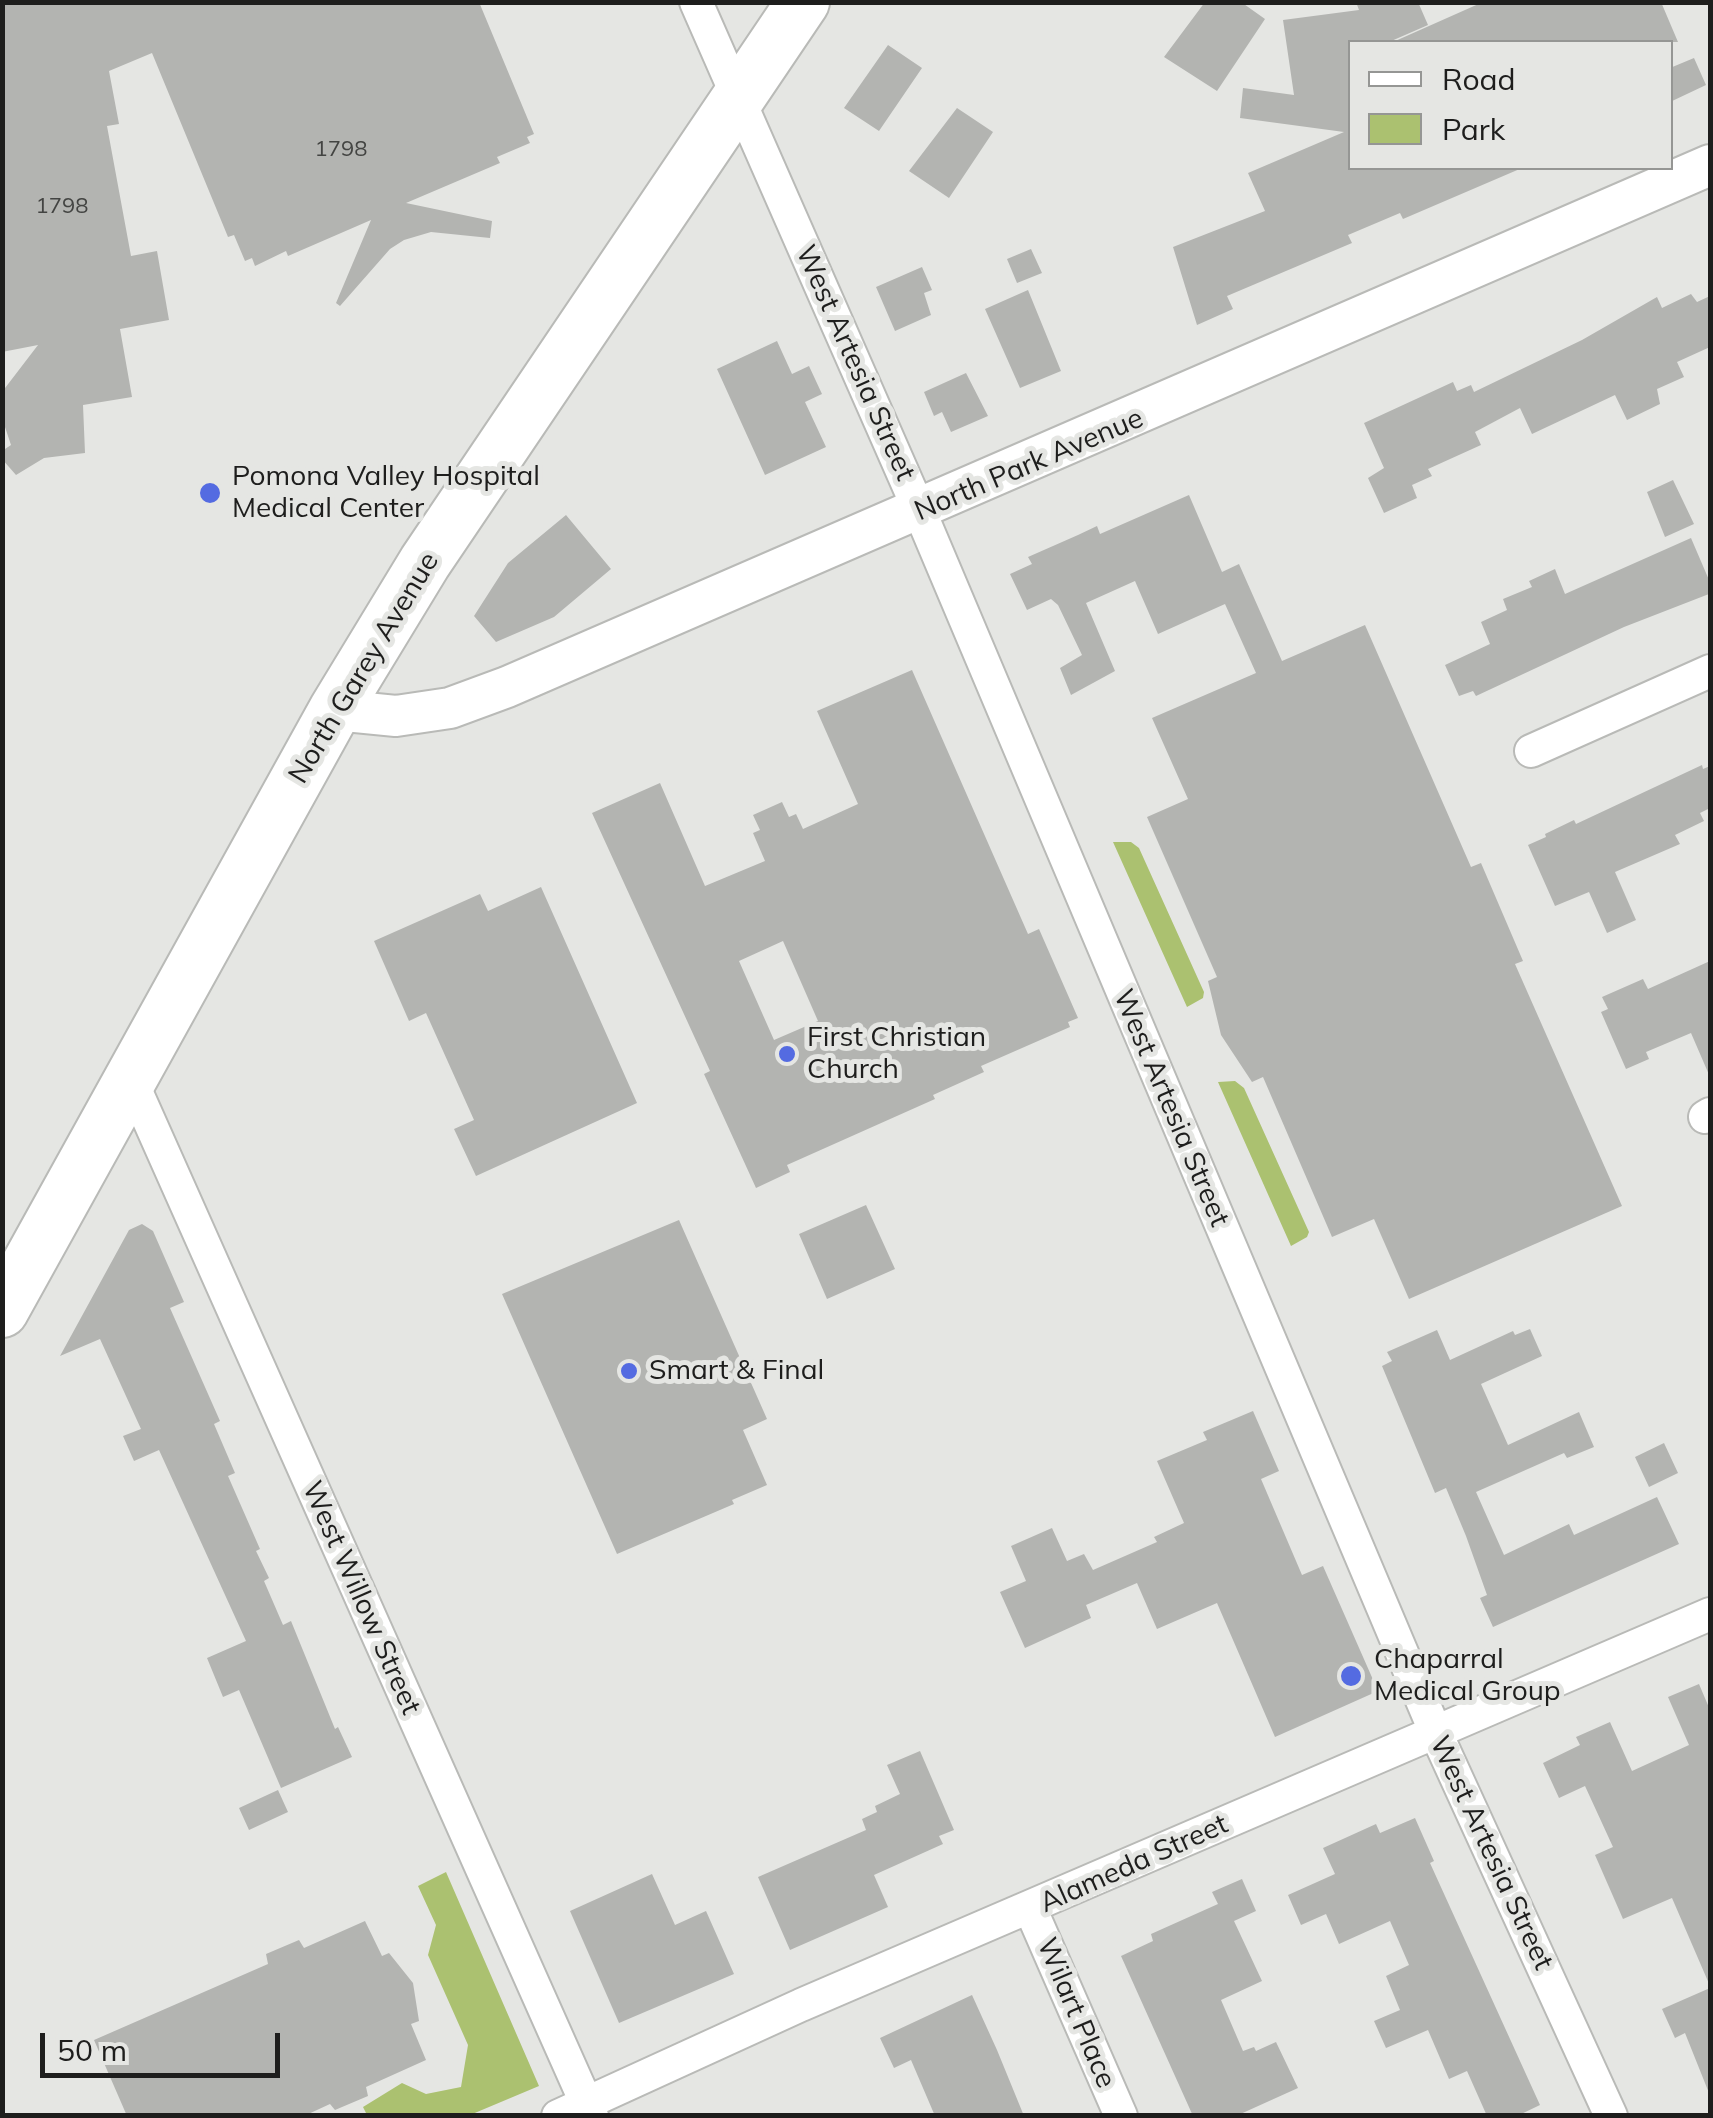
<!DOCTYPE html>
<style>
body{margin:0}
#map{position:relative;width:1713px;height:2118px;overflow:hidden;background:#e5e6e3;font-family:Mulish,sans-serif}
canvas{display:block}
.frame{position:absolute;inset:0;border:5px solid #1e1e1d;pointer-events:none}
.legend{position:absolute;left:1348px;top:40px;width:325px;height:130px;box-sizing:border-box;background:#e5e6e3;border:2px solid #959694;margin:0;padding:12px 18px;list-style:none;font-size:30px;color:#1e1e1d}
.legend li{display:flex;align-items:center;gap:20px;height:50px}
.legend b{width:50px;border:2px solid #959694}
.scale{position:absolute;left:40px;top:2033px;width:240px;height:45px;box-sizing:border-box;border:5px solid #1e1e1d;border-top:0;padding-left:12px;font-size:30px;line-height:35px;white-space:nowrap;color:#1e1e1d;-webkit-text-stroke:8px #e5e6e3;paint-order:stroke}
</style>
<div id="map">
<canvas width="1713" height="2118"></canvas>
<div class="frame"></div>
<ul class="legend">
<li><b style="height:12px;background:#fff"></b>Road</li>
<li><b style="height:28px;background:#abc170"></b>Park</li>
</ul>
<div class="scale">50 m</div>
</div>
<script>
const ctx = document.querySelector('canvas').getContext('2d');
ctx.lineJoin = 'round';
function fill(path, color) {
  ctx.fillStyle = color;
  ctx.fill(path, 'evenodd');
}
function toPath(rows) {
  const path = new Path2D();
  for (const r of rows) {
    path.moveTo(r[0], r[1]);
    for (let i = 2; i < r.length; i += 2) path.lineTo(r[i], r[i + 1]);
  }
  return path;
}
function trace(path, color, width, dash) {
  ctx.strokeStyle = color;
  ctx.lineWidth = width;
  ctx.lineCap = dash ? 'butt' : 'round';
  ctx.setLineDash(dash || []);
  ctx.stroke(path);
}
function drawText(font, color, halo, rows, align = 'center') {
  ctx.font = font + ' Mulish,sans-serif';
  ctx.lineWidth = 10;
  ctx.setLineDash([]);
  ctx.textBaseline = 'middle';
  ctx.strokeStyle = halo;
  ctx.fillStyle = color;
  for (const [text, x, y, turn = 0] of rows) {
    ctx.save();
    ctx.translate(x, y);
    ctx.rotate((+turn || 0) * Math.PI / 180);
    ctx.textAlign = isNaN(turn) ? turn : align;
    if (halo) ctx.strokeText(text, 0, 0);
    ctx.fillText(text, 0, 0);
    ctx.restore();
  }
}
const green = toPath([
 [1113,842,1131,842,1139,848,1204,992,1203,998,1187,1007],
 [1235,1081,1244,1088,1309,1232,1307,1237,1291,1246,1218,1082],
 [446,1872,539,2086,470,2115,367,2115,363,2107,402,2083,426,2094,461,2087,468,2045,428,1955,436,1925,418,1886]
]);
const building = toPath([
 [2,2,479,2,534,134,527,137,530,143,497,157,500,163,406,203,492,221,490,238,431,232,404,240,390,249,340,306,336,303,371,220,288,256,286,251,255,266,252,258,245,261,234,235,228,237,152,53,109,71,119,124,107,126,131,256,157,251,169,320,120,329,132,397,83,405,85,453,44,458,16,475,2,459,2,451,11,445,2,418,2,392,38,345,2,352],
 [1205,2,1241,2,1265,19,1217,91,1164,57],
 [1356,2,1418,2,1428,25,1389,42,1350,42,1350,168,1522,168,1403,219,1400,213,1348,235,1352,243,1227,296,1233,309,1197,325,1173,247,1265,211,1248,173,1344,132,1240,118,1243,88,1294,95,1283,20,1359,10],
 [1483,2,1661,2,1678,42,1393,42],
 [888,45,922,68,879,131,844,108],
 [1694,58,1706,85,1670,102,1670,68],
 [957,108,993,132,949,198,909,171],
 [1031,249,1042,273,1017,283,1007,259],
 [922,267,932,290,924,293,931,315,895,331,876,287],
 [1028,290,1061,371,1020,388,985,309],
 [1691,294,1697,302,1710,296,1710,347,1677,362,1684,377,1657,389,1660,404,1627,420,1615,395,1532,434,1520,408,1475,432,1481,445,1428,469,1432,476,1412,485,1417,498,1384,513,1368,478,1384,468,1364,423,1453,382,1457,391,1471,385,1474,392,1582,340,1657,297,1662,308],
 [777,341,792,374,809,366,822,394,805,402,826,447,765,475,717,369],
 [966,373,988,416,951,432,942,412,934,416,924,392],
 [1673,480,1694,524,1665,537,1647,492],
 [1189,495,1222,572,1239,564,1282,661,1365,625,1471,867,1481,863,1523,961,1515,964,1622,1206,1409,1299,1374,1219,1332,1237,1263,1077,1252,1082,1221,1035,1208,981,1217,977,1147,817,1188,799,1152,718,1256,673,1225,604,1158,634,1135,581,1086,603,1115,671,1071,695,1060,668,1082,655,1058,605,1051,599,1027,610,1010,574,1032,564,1028,557,1078,535,1097,526,1100,534],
 [566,515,611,569,554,617,496,642,474,616,508,563],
 [1691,538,1709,580,1709,594,1624,627,1476,696,1473,691,1459,696,1445,665,1490,644,1481,622,1507,610,1503,599,1532,587,1529,581,1555,569,1565,594],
 [912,670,1028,934,1039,929,1078,1018,1068,1022,1070,1027,981,1066,984,1072,933,1095,935,1099,787,1165,790,1172,756,1188,704,1074,710,1071,592,813,660,783,705,886,765,861,753,833,760,830,753,815,782,802,789,817,796,814,803,829,858,804,817,711],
 [783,941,818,1021,774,1040,739,961],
 [1702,765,1703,769,1710,766,1710,808,1700,813,1704,821,1675,835,1680,844,1615,872,1636,920,1607,933,1589,892,1555,906,1528,845,1546,837,1545,834,1574,820,1576,824],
 [541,887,637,1103,476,1176,454,1129,474,1120,426,1013,409,1021,374,941,480,894,488,911],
 [1710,961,1710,1077,1691,1033,1646,1052,1649,1059,1626,1069,1601,1012,1608,1009,1602,997,1643,979,1648,989],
 [866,1205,895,1269,827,1299,799,1234],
 [679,1220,767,1419,743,1430,767,1485,732,1500,734,1504,617,1554,502,1294],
 [142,1224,153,1231,184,1302,170,1308,220,1421,214,1424,235,1473,228,1476,260,1549,256,1551,269,1578,264,1581,283,1625,291,1621,335,1729,338,1727,352,1757,281,1788,239,1690,223,1697,207,1658,246,1641,159,1450,134,1461,123,1436,141,1429,100,1339,60,1356,129,1230],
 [1530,1329,1542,1356,1481,1384,1508,1445,1579,1412,1594,1447,1567,1458,1564,1453,1476,1492,1504,1555,1569,1524,1574,1535,1657,1497,1679,1544,1493,1627,1480,1598,1487,1595,1466,1536,1446,1488,1435,1493,1382,1366,1392,1361,1387,1352,1437,1330,1450,1360,1513,1331,1515,1335],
 [1253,1411,1279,1471,1261,1479,1302,1575,1323,1566,1378,1691,1275,1737,1217,1603,1157,1629,1137,1583,1086,1605,1091,1618,1025,1648,1000,1592,1026,1581,1011,1546,1052,1528,1067,1561,1084,1554,1093,1570,1157,1542,1154,1537,1184,1523,1157,1461,1207,1440,1203,1432],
 [1664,1443,1678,1473,1649,1487,1635,1457],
 [1699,1684,1710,1710,1710,1986,1672,1898,1623,1919,1595,1855,1613,1847,1585,1786,1559,1798,1543,1763,1580,1745,1576,1737,1610,1722,1632,1771,1689,1745,1668,1697],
 [920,1751,954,1830,939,1836,943,1844,874,1875,888,1907,790,1950,758,1877,866,1830,862,1819,877,1812,875,1806,900,1794,887,1765],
 [278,1790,288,1812,249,1830,239,1808],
 [1415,1818,1434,1861,1430,1863,1540,2105,1517,2116,1487,2116,1467,2071,1449,2079,1428,2030,1386,2048,1374,2021,1400,2010,1386,1976,1409,1965,1390,1921,1339,1944,1326,1914,1301,1925,1288,1895,1335,1874,1323,1848,1376,1824,1380,1833],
 [652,1874,675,1925,706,1911,734,1974,619,2023,570,1911],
 [1242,1879,1256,1911,1234,1921,1262,1981,1221,2000,1243,2051,1254,2047,1256,2051,1276,2042,1298,2088,1236,2116,1193,2116,1121,1956,1153,1941,1151,1934,1218,1904,1212,1892],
 [365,1921,382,1956,389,1953,413,1983,419,2021,411,2024,426,2060,366,2087,368,2096,335,2110,330,2104,304,2116,127,2116,94,2040,268,1964,266,1954,299,1940,304,1948],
 [1710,1988,1710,2092,1709,2093,1685,2033,1675,2038,1662,2009],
 [972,1995,997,2050,1024,2116,935,2116,911,2060,894,2068,880,2038]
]);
const minor = toPath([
 [696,2,920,512,1435,1731,1611,2116],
 [1531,751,1710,671],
 [131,1080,592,2116],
 [1705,1117,1710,1114],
 [1031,1910,1121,2116],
 [558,2116,801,2005,1710,1614]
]);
const tertiary = toPath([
 [335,710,396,716,450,708,507,687,1710,165]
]);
const primary = toPath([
 [2,1311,335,710,425,562,803,2]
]);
const markers = [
 [210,493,12,"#546be1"],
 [787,1054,10,"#546be1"],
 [629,1371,10,"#546be1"],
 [1351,1676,12,"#546be1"]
];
const numberNames = [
 ["1798",341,149],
 ["1798",62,206]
];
const streetNames = [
 ["West Artesia Street",855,363,66],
 ["North Park Avenue",1029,465,-23],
 ["North Garey Avenue",364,668,-59],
 ["West Artesia Street",1171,1108,67],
 ["West Willow Street",361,1598,66],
 ["West Artesia Street",1491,1853,65],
 ["Alameda Street",1134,1864,-24],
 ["Wilart Place",1076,2013,67]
];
const poiNames = [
 ["Pomona Valley Hospital",232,477],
 ["Medical Center",232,509],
 ["First Christian",807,1038],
 ["Church",807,1070],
 ["Smart & Final",649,1371],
 ["Chaparral",1374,1660],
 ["Medical Group",1374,1692]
];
fill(green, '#abc170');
fill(building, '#b3b4b1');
trace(minor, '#b9bab7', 36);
trace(tertiary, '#b9bab7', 44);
trace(primary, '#b9bab7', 56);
trace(minor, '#fff', 32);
trace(tertiary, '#fff', 40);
trace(primary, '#fff', 52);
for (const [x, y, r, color] of markers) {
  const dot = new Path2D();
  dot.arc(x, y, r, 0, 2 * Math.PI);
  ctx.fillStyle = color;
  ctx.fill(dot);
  trace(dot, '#e5e6e3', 4);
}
drawText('22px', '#434442', null, numberNames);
drawText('28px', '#1e1e1d', '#e5e6e3', streetNames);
drawText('28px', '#1e1e1d', '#e5e6e3', poiNames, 'left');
</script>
